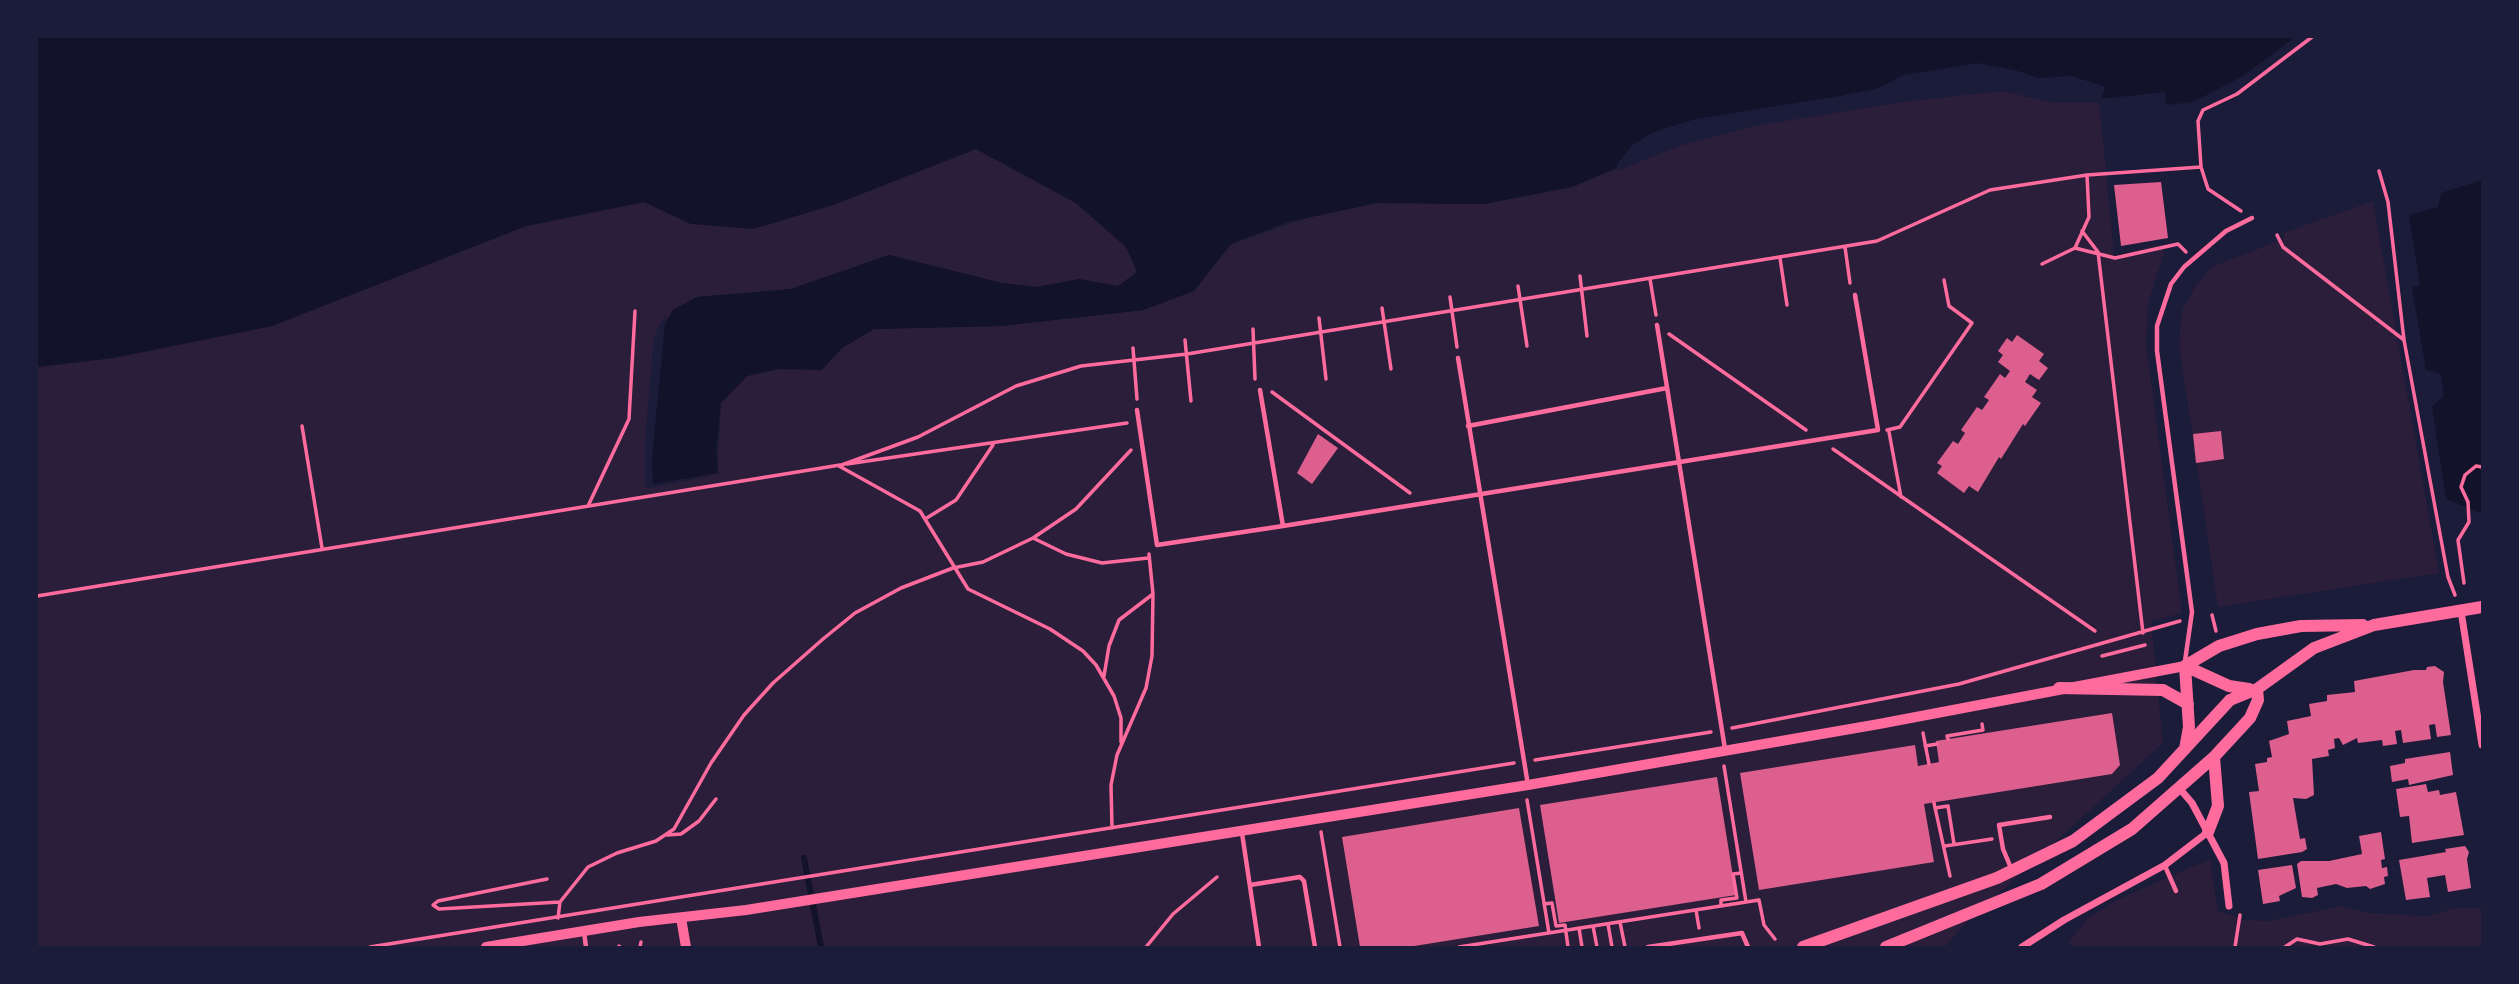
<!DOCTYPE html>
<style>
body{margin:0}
#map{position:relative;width:2519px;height:984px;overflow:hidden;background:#1b1b3a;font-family:Quicksand,sans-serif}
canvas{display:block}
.frame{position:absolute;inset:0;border:38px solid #1b1b3a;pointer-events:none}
</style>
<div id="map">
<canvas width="2519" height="984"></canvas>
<div class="frame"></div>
</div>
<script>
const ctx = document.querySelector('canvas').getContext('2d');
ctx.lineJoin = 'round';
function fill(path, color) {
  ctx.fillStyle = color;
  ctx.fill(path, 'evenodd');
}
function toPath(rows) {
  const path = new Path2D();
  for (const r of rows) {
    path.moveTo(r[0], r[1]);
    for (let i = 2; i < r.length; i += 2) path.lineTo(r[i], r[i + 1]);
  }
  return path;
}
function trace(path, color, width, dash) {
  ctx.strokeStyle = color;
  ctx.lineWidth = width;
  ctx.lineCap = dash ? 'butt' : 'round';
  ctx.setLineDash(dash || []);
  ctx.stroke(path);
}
const green = toPath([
 [2003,87,2099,99,2114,256,2155,245,2161,245,2164,253,2148,303,2146,344,2182,613,2151,621,2163,743,1961,928,1945,947,37,947,37,367,113,358,272,326,526,226,644,202,691,224,833,205,976,149,1076,203,1126,247,1138,272,1118,286,1079,279,1037,287,1002,283,889,255,791,289,697,297,673,310,658,336,717,473,721,403,747,376,778,369,821,369,842,348,874,329,1001,326,1143,310,1194,291,1231,244,1315,215,1377,203,1484,204,1572,187,1678,142,1753,122,1900,98],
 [2373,201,2439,573,2218,607,2179,344,2182,311,2195,287,2211,267,2284,239,2283,233],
 [2210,859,2218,911,2245,920,2268,921,2342,906,2368,913,2428,916,2456,908,2482,908,2482,947,2073,947,2069,942,2088,918,2121,898]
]);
const water = toPath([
 [37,37,2295,37,2243,76,2193,102,2166,105,2165,92,2099,99,2003,87,1900,98,1753,122,1678,142,1572,187,1484,204,1377,203,1288,222,1231,244,1194,291,1143,310,1001,326,874,329,842,348,822,370,778,369,747,376,721,403,716,450,718,473,649,485,658,336,673,310,697,297,791,289,889,255,1002,283,1037,287,1079,279,1118,286,1137,272,1126,247,1076,203,976,149,833,205,753,229,691,224,644,202,526,226,272,326,113,358,37,367],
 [2482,180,2482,514,2446,499,2432,407,2444,395,2441,374,2426,370,2412,288,2420,284,2409,215,2438,207,2441,193]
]);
const pier = toPath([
 [1978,63,2018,71,2038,78,2072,76,2106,87,2099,103,2050,102,2002,91,1901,102,1754,126,1679,146,1617,171,1617,164,1632,145,1654,132,1695,119,1840,96,1879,88,1903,75],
 [666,314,652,457,653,484,721,474,648,488,645,485,645,443,654,336]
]);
const stream = toPath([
 [804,858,821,947]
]);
const building = toPath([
 [2161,182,2168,238,2121,246,2114,185],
 [2017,335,2044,354,2039,361,2048,368,2039,380,2030,374,2025,382,2037,390,2032,397,2041,403,2025,426,2023,424,2001,459,1999,457,1978,492,1969,486,1964,493,1937,473,1942,466,1937,463,1953,441,1958,444,1965,433,1961,430,1977,407,1982,410,1989,400,1984,397,2000,374,2005,378,2010,371,1998,362,2003,355,1998,351,2007,338,2012,342],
 [2221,431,2224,459,2196,463,2193,434],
 [1318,434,1338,448,1312,484,1297,473],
 [2435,666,2444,672,2443,682,2451,735,2437,737,2435,724,2429,725,2431,739,2403,743,2401,730,2395,731,2397,744,2383,746,2382,740,2358,743,2357,738,2343,745,2339,738,2334,739,2335,748,2328,750,2329,756,2312,759,2314,795,2306,799,2293,798,2300,839,2305,838,2307,849,2302,852,2258,859,2249,792,2259,791,2255,764,2267,762,2267,758,2272,757,2269,741,2289,734,2287,721,2311,716,2309,704,2327,701,2327,695,2355,692,2354,681,2414,670,2426,670,2427,667],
 [2112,713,2120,765,2112,774,1924,804,1934,862,1759,890,1740,773,1915,745,1918,766,1939,762,1936,741],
 [2450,752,2453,775,2409,785,2408,779,2392,782,2390,766,2405,763,2405,759],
 [1717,777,1736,895,1559,923,1540,805],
 [2426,784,2428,792,2439,790,2440,795,2456,792,2464,835,2412,843,2409,816,2400,817,2396,789],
 [1519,808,1539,926,1408,947,1360,947,1342,837],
 [2381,832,2385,859,2381,860,2382,868,2387,867,2388,876,2384,877,2385,884,2370,889,2366,886,2347,888,2336,884,2317,888,2318,895,2312,898,2302,897,2297,864,2301,861,2329,861,2362,854,2359,836],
 [2465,846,2469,852,2467,859,2471,888,2448,892,2445,875,2427,878,2430,897,2406,900,2399,860,2446,852,2445,849],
 [2292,865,2296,888,2279,896,2280,901,2263,904,2258,870]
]);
const path = toPath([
 [2201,167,2198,121,2203,110,2237,94,2312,37],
 [2379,171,2388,202,2404,340,2448,577,2455,595],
 [2082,231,2098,252,2143,633],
 [2277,235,2283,247,2404,340],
 [1845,247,1850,283],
 [2075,248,2115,258,2178,244,2186,252],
 [1780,258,1787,305],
 [2042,264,2075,248,2089,217,2087,175],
 [1580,276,1587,336],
 [1650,279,1656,315],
 [1518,286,1527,346],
 [1450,297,1457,347],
 [1382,308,1391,369],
 [1319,318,1326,379],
 [1253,329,1255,379],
 [1669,334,1806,430],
 [1185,340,1191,401],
 [1133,348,1137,399],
 [1272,392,1410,493],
 [302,426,322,548],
 [1887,430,1900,427,1972,323,1949,306,1944,280],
 [1889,432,1901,497],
 [1833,449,2095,631],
 [847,464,1127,423],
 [839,466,918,437,1016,386,1081,366,1187,354,1877,241,1990,190,2087,175,2201,167,2208,189,2241,211],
 [839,466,920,511,968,589,1050,629,1083,651,1096,665,1114,696,1121,718,1121,742],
 [588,506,629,419,635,311],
 [925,519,956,500,993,445],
 [1033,538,1066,554,1102,563,1148,558],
 [2464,583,2458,540,2469,522,2468,502,2461,487,2465,475,2476,466,2482,467],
 [37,596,840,465],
 [2212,615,2216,631],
 [2102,656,2145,645],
 [1104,676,1109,646,1119,620,1153,594],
 [1732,728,1959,684,2180,621],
 [1923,733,1929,764],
 [1948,739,1947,736,1983,730,1982,724],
 [1925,746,1937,744],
 [1535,760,1711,732],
 [1724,766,1746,902],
 [1527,800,1549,933],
 [1934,803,1950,876],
 [1935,808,1948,806,1954,844],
 [1112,828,1111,785,1117,755,1146,688,1152,656,1153,594,1149,554],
 [1321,832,1340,947],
 [667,835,681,834,699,821,716,799],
 [1945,846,1992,839],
 [547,879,438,901,433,905,439,909,560,902],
 [1544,904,1552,903,1556,926,1565,925,1568,947],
 [1721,905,1721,900,1737,898,1733,874,1741,873],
 [1696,910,1699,928],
 [558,918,560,902,588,867,617,853,656,841,674,829,711,763,744,715,773,683,823,639,855,613,901,588,953,568,983,562,1033,538,1076,509,1131,450],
 [1620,922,1625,947],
 [1608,924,1612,947],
 [1593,926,1597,947],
 [1579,928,1582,947],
 [619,946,620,947],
 [370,947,1514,763],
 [640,947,641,942],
 [1146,947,1173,914,1217,877],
 [1459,947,1759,900,1764,925,1775,939],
 [2235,947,2240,915],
 [2285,947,2297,939,2320,944,2348,939,2374,947]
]);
const service = toPath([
 [1657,325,1725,749],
 [1458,358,1528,785],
 [1260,390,1283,526],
 [1137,410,1157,545,1283,526,1878,430,1855,295],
 [1468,426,1667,388],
 [2185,661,2192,612,2157,351,2157,326,2171,284,2184,267,2226,231,2252,218],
 [1242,833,1259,947],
 [2165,866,2176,891],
 [2011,868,2003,849,1999,825,2050,817],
 [1250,885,1300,877,1304,881,1315,947],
 [584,932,586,947],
 [1648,947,1742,933,1748,947]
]);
const minor = toPath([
 [2461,611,2482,745],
 [2180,789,2192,803,2224,863,2229,906],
 [2022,947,2064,920,2165,865,2208,832]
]);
const tertiary = toPath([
 [681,918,686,947],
 [486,947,639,922,746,910,1528,785,1879,724,2185,666]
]);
const secondary = toPath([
 [2185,666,2219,646,2257,634,2301,626,2363,625],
 [2185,666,2189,727,2185,749],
 [2185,666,2229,686,2249,689],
 [2059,688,2163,690,2188,704],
 [2208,832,2218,806,2214,757],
 [1803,947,1997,878,2073,841,2158,778,2230,700,2257,689,2314,648,2374,625,2482,607],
 [1886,947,2041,884,2132,829,2214,757,2250,718,2258,700,2257,689]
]);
fill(green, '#2a1e3b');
fill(water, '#12122b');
fill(pier, '#1b1b3a');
trace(stream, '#12122b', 6);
fill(building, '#dd5f8e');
trace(path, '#ff6b9d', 3.5);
trace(service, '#ff6b9d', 4.5);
trace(minor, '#ff6b9d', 7);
trace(tertiary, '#ff6b9d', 10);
trace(secondary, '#ff6b9d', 12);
</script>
